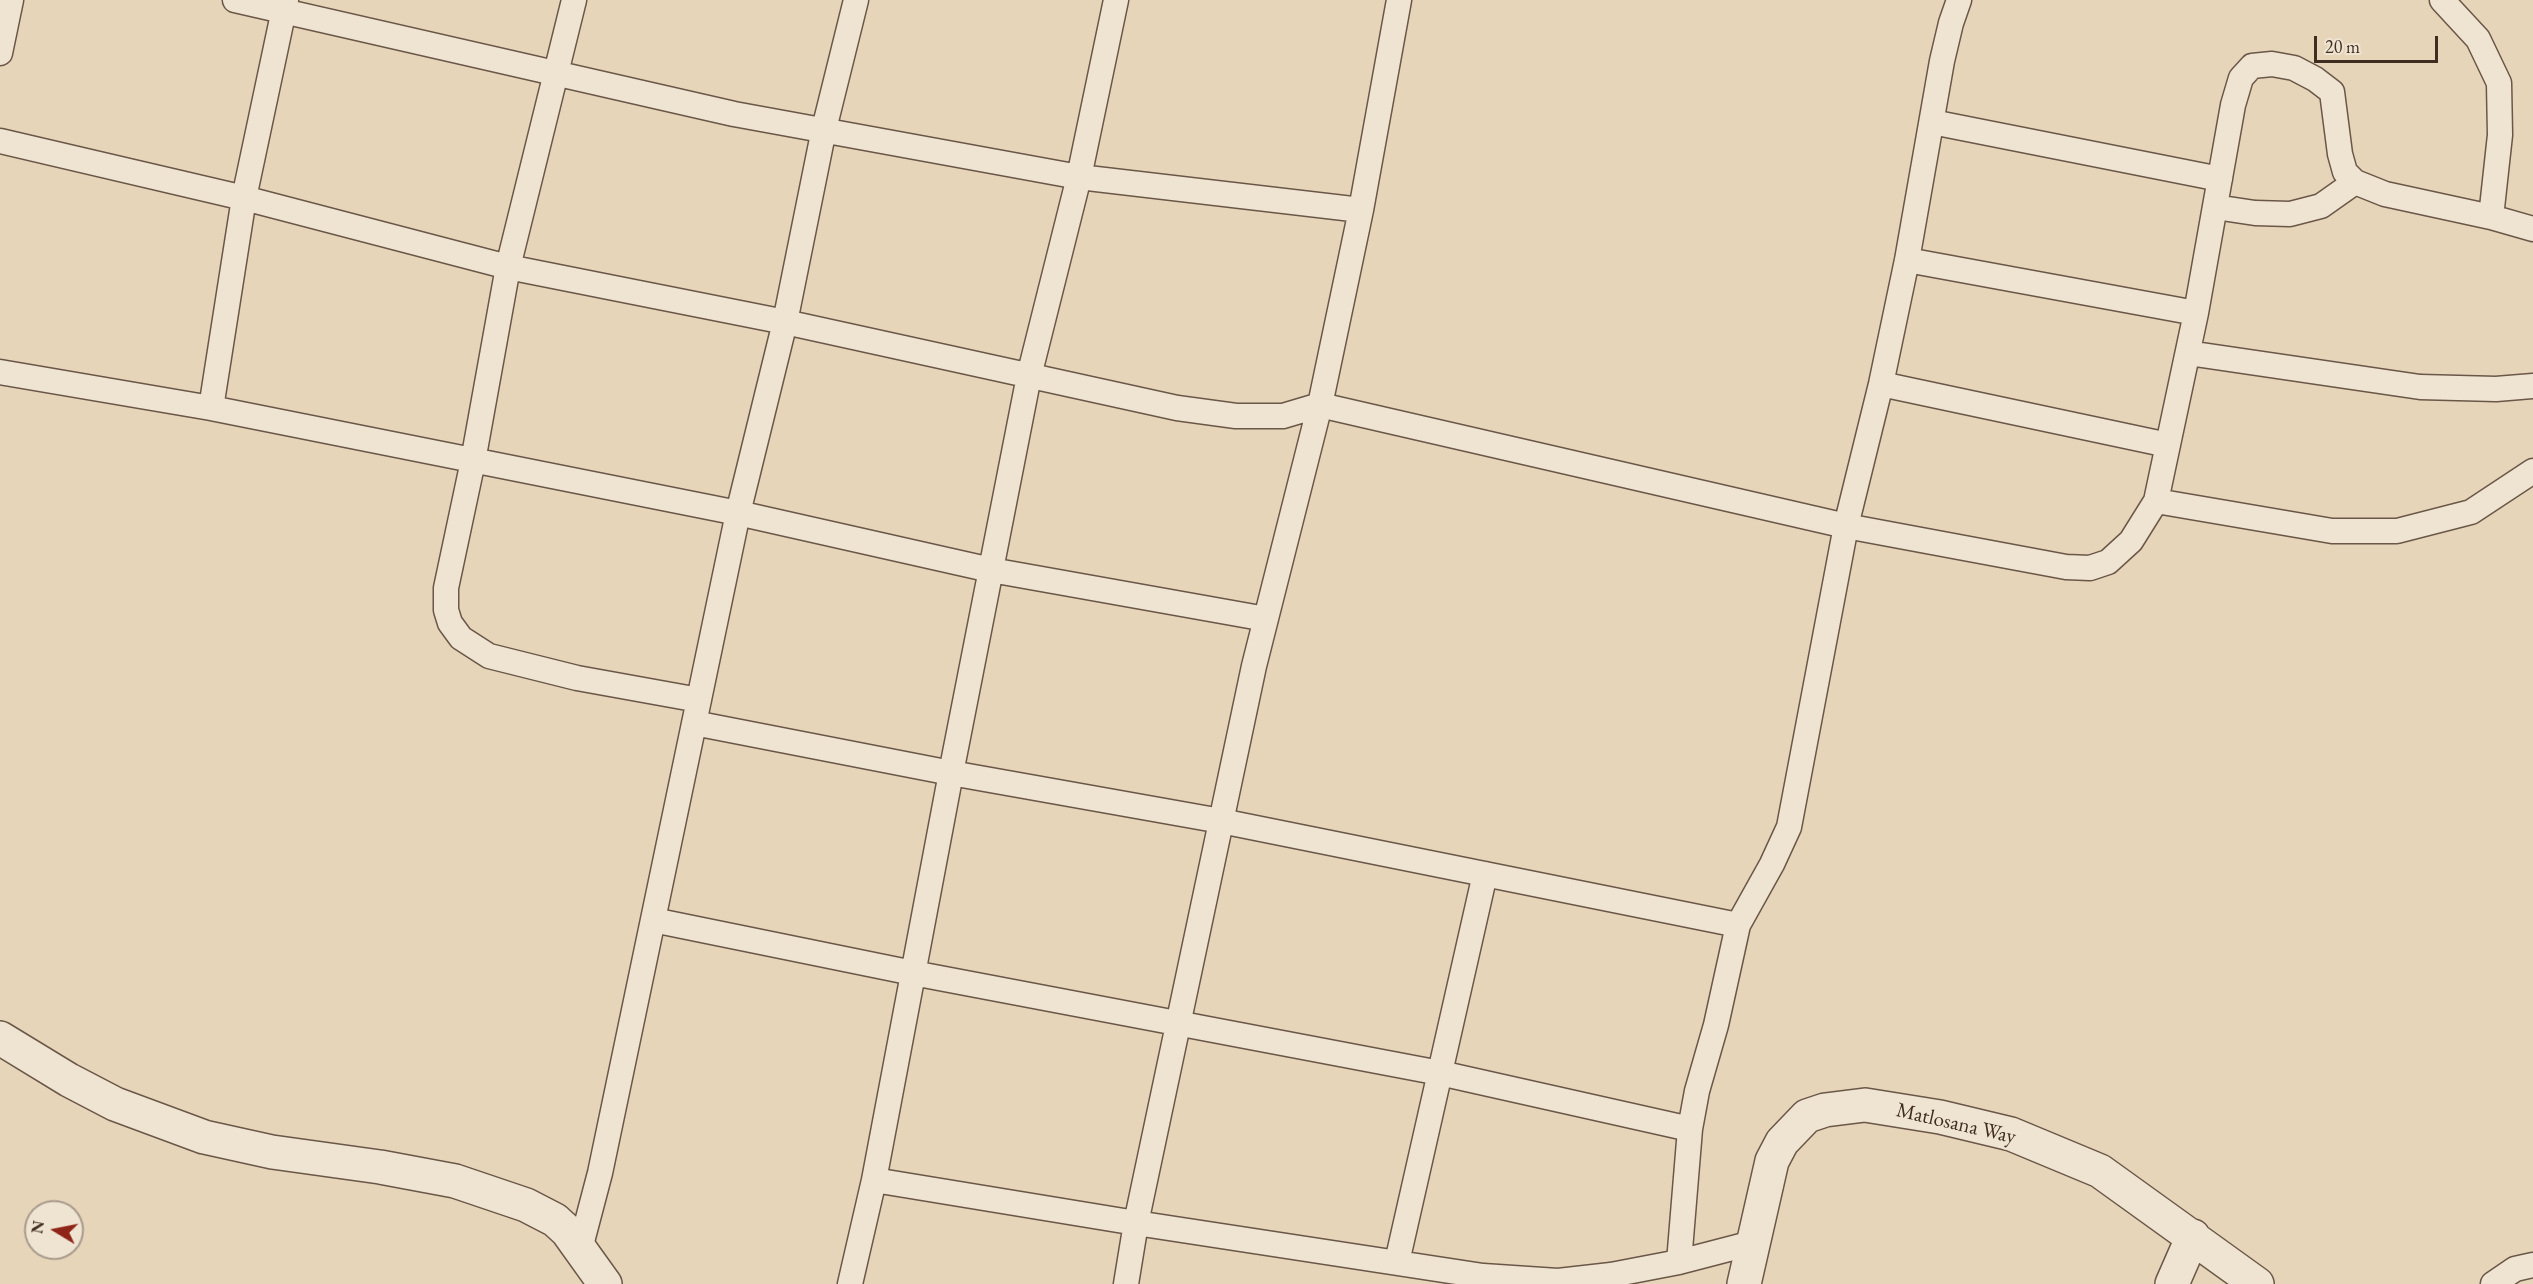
<!DOCTYPE html>
<style>
body{margin:0}
#map{position:relative;width:2533px;height:1284px;overflow:hidden;background:#e7d5ba;font-family:"EB Garamond",serif}
canvas{display:block}
.north{position:absolute;left:24px;top:1200px;width:60px;height:60px;box-sizing:border-box;background:#efe4d2;border:2px solid #a99b8c;border-radius:50%;rotate:280deg;font-size:16px;font-weight:700;line-height:24px;text-align:center;color:#402d22}
.north::after{content:'';display:block;margin:auto;width:21px;height:27px;background:#8f2418;clip-path:polygon(50% 0,100% 100%,50% 72%,0 100%)}
.scale{position:absolute;left:2314px;top:36px;width:124px;height:27px;box-sizing:border-box;border:3px solid #402d22;border-top:0;padding-left:8px;font-size:18px;line-height:21px;white-space:nowrap;color:#402d22;-webkit-text-stroke:4px #efe4d2;paint-order:stroke}
</style>
<div id="map">
<canvas width="2533" height="1284"></canvas>
<div class="north">N</div>
<div class="scale">20 m</div>
</div>
<script>
const ctx = document.querySelector('canvas').getContext('2d');
ctx.lineJoin = 'round';
function toPath(rows) {
  const path = new Path2D();
  for (const r of rows) {
    path.moveTo(r[0], r[1]);
    for (let i = 2; i < r.length; i += 2) path.lineTo(r[i], r[i + 1]);
  }
  return path;
}
function trace(path, color, width, dash) {
  ctx.strokeStyle = color;
  ctx.lineWidth = width;
  ctx.lineCap = dash ? 'butt' : 'round';
  ctx.setLineDash(dash || []);
  ctx.stroke(path);
}
function drawText(font, color, halo, rows, align = 'center') {
  ctx.font = font + ' "EB Garamond",serif';
  ctx.lineWidth = 4.5;
  ctx.setLineDash([]);
  ctx.textBaseline = 'middle';
  ctx.strokeStyle = halo;
  ctx.fillStyle = color;
  for (const [text, x, y, turn = 0] of rows) {
    ctx.save();
    ctx.translate(x, y);
    ctx.rotate((+turn || 0) * Math.PI / 180);
    ctx.textAlign = isNaN(turn) ? turn : align;
    if (halo) ctx.strokeText(text, 0, 0);
    ctx.fillText(text, 0, 0);
    ctx.restore();
  }
}
const lane = toPath([
 [235,0,734,114,1079,177,1116,0],
 [286,0,244,198,508,267,785,322,1177,408,1236,416,1283,416,1320,405,1846,526,2066,567,2090,568,2108,562,2131,541,2156,501,2196,313,2233,105,2241,78,2252,66,2272,64,2294,68,2315,79,2332,92,2340,154,2345,172,2355,182,2385,194,2491,217,2533,229],
 [574,0,508,267,473,461,446,588,446,610,450,623,461,638,489,656,577,678,699,700],
 [856,0,824,129,785,322,738,513,991,570,1266,619],
 [2442,0,2478,39,2499,83,2500,135,2491,217],
 [0,53,11,0],
 [1932,122,2220,179],
 [0,141,244,198,211,408],
 [2215,207,2255,213,2290,214,2321,206,2355,182],
 [1907,260,2196,313],
 [2188,353,2420,387,2496,389,2533,386],
 [0,372,211,408,738,513,600,1173,580,1249],
 [1881,384,2168,445],
 [2156,501,2332,531,2397,531,2471,512,2533,471],
 [694,723,951,773,1221,821,1738,925],
 [653,920,913,973,1440,1073,1690,1129],
 [874,1180,1136,1223,1483,1276,1558,1281,1611,1275,1679,1262,1752,1243],
 [1397,1262,1485,874],
 [1679,1262,1690,1129,1697,1091,1716,1025,1738,925,1772,864,1789,827,1846,526,1881,384,1907,260,1942,61,1951,23,1959,0],
 [850,1284,874,1180,951,773,1029,376,1079,177,1361,210],
 [1126,1284,1136,1223,1254,666,1320,405,1361,210,1399,0],
 [2493,1284,2515,1269,2533,1265]
]);
const street = toPath([
 [0,1038,69,1080,115,1104,204,1137,272,1152,380,1167,455,1181,526,1205,555,1220,567,1231,605,1284],
 [1744,1284,1772,1161,1782,1142,1807,1116,1825,1110,1865,1105,1940,1117,2011,1134,2100,1171,2257,1284],
 [2172,1284,2193,1236]
]);
const streetNames = [
 ["Matlosana Way",1956,1124,13]
];
trace(lane, '#6a5748', 27);
trace(street, '#6a5748', 36);
trace(lane, '#efe4d2', 24);
trace(street, '#efe4d2', 33);
drawText('21px', '#402d22', '#efe4d2', streetNames);
</script>
